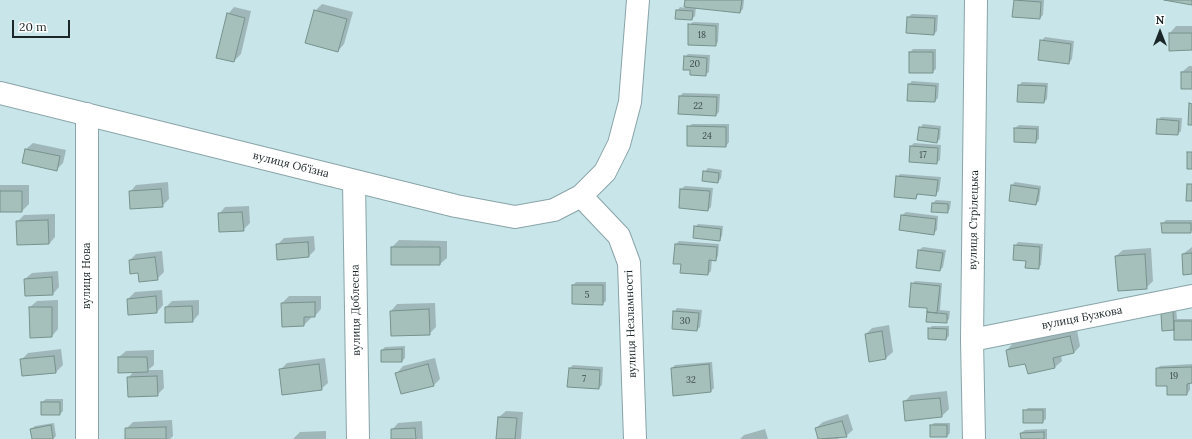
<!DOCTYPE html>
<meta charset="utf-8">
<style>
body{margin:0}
#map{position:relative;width:1192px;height:439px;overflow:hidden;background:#c8e5e9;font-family:Lora,serif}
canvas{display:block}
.north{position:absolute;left:1140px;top:12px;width:40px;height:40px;-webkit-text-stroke:3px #fff;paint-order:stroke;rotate:0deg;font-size:11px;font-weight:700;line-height:16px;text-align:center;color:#1b2628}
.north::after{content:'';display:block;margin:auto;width:14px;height:18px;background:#1b2628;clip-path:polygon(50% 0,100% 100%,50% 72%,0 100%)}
.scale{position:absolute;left:12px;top:20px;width:58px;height:18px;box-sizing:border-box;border:2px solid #1b2628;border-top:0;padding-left:5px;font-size:12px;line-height:14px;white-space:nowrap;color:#1b2628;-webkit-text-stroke:3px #fff;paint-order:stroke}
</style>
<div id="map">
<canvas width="1192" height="439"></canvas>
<div class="north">N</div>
<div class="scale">20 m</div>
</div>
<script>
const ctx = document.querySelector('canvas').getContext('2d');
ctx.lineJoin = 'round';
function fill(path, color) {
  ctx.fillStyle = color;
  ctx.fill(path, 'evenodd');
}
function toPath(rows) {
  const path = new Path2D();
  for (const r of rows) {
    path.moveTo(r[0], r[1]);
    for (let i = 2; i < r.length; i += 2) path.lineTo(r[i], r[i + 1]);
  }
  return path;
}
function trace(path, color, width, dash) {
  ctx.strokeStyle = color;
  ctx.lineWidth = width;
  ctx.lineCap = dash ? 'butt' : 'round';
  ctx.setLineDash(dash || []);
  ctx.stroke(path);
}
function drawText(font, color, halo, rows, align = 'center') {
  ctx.font = font + ' Lora,serif';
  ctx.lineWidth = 3;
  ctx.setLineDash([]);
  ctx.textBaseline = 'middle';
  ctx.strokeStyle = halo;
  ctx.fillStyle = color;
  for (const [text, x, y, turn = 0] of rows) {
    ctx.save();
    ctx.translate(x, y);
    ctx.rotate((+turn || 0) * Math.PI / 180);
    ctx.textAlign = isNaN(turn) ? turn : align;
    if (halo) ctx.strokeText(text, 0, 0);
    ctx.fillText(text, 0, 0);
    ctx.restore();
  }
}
const shadow = toPath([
 [686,0,744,0,743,9,740,12,696,7,695,16,692,19,677,11,680,7,685,8],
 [1014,0,1044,0,1043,15,1040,18],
 [322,4,353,12,344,44,338,51,315,11],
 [234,7,251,11,241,54,234,61,228,14],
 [912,14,938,15,937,31,934,34,908,17],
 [693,22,719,23,718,42,715,45,689,25],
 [1176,26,1192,26,1192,49,1170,33],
 [1045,37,1074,41,1072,59,1069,63,1041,41],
 [913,49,936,49,936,69,932,72,910,52],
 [688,54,710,55,709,72,705,75,691,69,685,57],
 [1189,66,1192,66,1192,88,1182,72],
 [912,81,939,83,938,98,935,101,909,84],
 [1022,82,1048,83,1047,99,1044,102,1019,85],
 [683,93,720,94,719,112,716,115,679,114,680,96],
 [1161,117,1182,118,1181,131,1178,134,1158,120],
 [692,124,729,124,729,142,726,146,688,127],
 [923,124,941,126,940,139,937,142,920,128],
 [1019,125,1039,126,1039,139,1035,142,1015,128],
 [33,143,66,150,63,163,56,170,26,149],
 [914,143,941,145,940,160,936,163,910,161,911,146],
 [708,168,722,170,721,178,718,182,704,172],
 [900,174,941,177,939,191,936,194,919,193,916,198,897,177],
 [168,182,169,199,162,206,130,192,136,185],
 [1015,182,1041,186,1039,201,1036,204,1012,185],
 [0,185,29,185,29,204,22,211,0,211],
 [685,186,713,188,711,207,708,210,680,207,681,189],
 [936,200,951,201,950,209,947,212,933,203],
 [249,206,250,223,243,230,219,214,225,207],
 [906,212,938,216,937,230,933,234,902,215],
 [55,214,55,237,49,244,17,222,24,215],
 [1166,220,1192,220,1192,231,1163,232,1162,224],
 [698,224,723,226,722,236,719,240,695,227],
 [314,236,315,250,309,256,277,245,284,238],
 [399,240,447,241,447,258,440,264,392,264,392,247],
 [679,241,719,244,718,256,715,260,712,259,711,271,708,274,682,263,674,263,676,244],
 [1018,242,1043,244,1041,265,1038,268,1027,260,1015,246],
 [923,247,946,250,943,267,940,270,919,250],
 [1192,247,1192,273,1183,254],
 [1151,248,1153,281,1146,288,1116,256,1123,250],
 [162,251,164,272,157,279,139,272,130,260,136,254],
 [58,271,59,287,53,294,25,279,32,273],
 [915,281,942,283,940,310,950,311,949,319,946,322,928,307,912,284],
 [576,282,606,282,606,301,602,304,573,285],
 [162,290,163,305,157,312,128,299,135,292],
 [289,296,321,296,321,309,315,316,310,316,311,318,304,325,283,325,282,303],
 [58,300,58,329,52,336,30,307,37,301],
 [199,300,199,314,193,321,166,307,172,301],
 [435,303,436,327,429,334,391,311,397,304],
 [677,308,702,310,700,327,697,330,673,329,674,312],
 [1176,308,1177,319,1192,319,1192,339,1175,329,1163,330,1162,314,1165,311],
 [889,325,893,352,886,358,870,361,866,334,872,328],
 [932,326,949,326,949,336,946,339,929,329],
 [1077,330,1080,346,1074,353,1061,355,1062,361,1055,367,1028,373,1026,363,1007,350,1013,343],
 [405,346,405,358,402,361,382,361,382,350,385,347],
 [61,349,63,365,56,372,21,360,28,353],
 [154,350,154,365,148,370,163,370,164,388,157,395,128,378,134,371,119,357,126,351],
 [325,358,328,383,321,389,280,370,287,363],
 [435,358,440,379,433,386,397,373,403,366],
 [712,362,714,388,711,391,672,368,675,365],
 [1192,364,1192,382,1190,383,1190,390,1187,394,1168,384,1157,369,1160,366],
 [573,365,603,367,602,385,599,388,570,368],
 [947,391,949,409,942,416,906,420,904,402,911,395],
 [46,399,63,399,63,411,60,414,42,402],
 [1028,408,1046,408,1046,419,1042,422,1024,411],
 [506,411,523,412,521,439,497,439,499,417],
 [848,414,853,430,846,436,837,439,819,439,816,428,823,422],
 [172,420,173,436,170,439,126,439,126,429,133,422],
 [422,421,423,439,392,439,392,430,398,423],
 [54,423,56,436,53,439,33,439,31,429,35,426],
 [934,423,950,423,950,433,947,436,931,426],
 [765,429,768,439,740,439,744,435],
 [1047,429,1047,439,1022,439,1021,433,1025,430],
 [326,431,326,439,293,439,300,432]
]);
const building = toPath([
 [685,0,742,0,740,13,684,7,685,0],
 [1014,0,1041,2,1040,19,1012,17,1014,0],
 [1164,0,1192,0,1192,5,1164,0],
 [314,10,347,19,338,52,305,43,314,10],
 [676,10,693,11,692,20,675,19,676,10],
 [227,13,245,18,234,62,216,58,227,13],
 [907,17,935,18,934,35,906,33,907,17],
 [688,24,716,26,716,46,688,45,688,24],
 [1169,33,1192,33,1192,50,1169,51,1169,33],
 [1040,40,1071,44,1069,64,1038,60,1040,40],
 [909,52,933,52,933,73,909,73,909,52],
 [684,56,707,58,706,76,690,75,690,70,683,70,684,56],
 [1181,72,1192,72,1192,89,1181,89,1181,72],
 [908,84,936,86,935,102,907,101,908,84],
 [1018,85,1046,86,1044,103,1017,102,1018,85],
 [679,96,717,97,716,116,678,114,679,96],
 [1189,103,1192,104,1192,125,1188,125,1189,103],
 [1157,119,1179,121,1178,135,1156,134,1157,119],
 [687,126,726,127,726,147,687,146,687,126],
 [919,127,939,129,937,143,917,140,919,127],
 [1014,128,1037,129,1036,143,1014,142,1014,128],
 [910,146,938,148,937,164,909,162,910,146],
 [25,149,60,156,57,171,22,163,25,149],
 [1187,152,1192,152,1192,169,1187,169,1187,152],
 [703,171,719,173,718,183,702,181,703,171],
 [896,176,938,180,936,196,917,194,916,199,894,197,896,176],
 [1187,184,1192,184,1192,201,1186,201,1187,184],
 [1011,185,1039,189,1036,205,1009,201,1011,185],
 [161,189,163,207,130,209,129,191,161,189],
 [680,189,710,191,708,211,679,208,680,189],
 [0,191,22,191,22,212,0,212,0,191],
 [932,203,948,204,948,213,931,212,932,203],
 [242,212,244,231,219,232,218,213,242,212],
 [901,215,936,219,934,235,899,230,901,215],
 [48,220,49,244,17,245,16,221,48,220],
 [1161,223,1191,223,1191,233,1162,233,1161,223],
 [694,226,721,229,720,241,693,238,694,226],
 [308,242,309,257,277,260,276,244,308,242],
 [675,244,717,247,716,261,709,260,708,275,680,273,681,264,673,264,675,244],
 [1014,245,1040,247,1039,269,1025,268,1026,261,1013,260,1014,245],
 [391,247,440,247,440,265,391,265,391,247],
 [918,250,943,253,940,271,916,268,918,250],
 [1192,253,1192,274,1183,275,1182,254,1192,253],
 [1145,254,1147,289,1118,291,1115,256,1145,254],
 [155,257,158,280,139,282,138,273,130,274,129,260,155,257],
 [52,277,53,295,25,296,24,279,52,277],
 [911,283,940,286,937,313,927,312,927,308,909,307,911,283],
 [572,285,603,285,603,305,572,304,572,285],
 [156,296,157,313,128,315,127,299,156,296],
 [315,302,315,317,304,317,304,326,282,327,281,303,315,302],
 [192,306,193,322,165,323,165,307,192,306],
 [29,307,52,307,52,337,30,338,29,307],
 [429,309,430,335,391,336,390,311,429,309],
 [673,311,699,313,697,331,672,329,673,311],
 [1173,311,1174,330,1162,331,1161,314,1173,311],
 [927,312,947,314,947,323,926,322,927,312],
 [1174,321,1192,321,1192,340,1174,340,1174,321],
 [928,328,947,329,946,340,928,339,928,328],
 [882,331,886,359,869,362,865,334,882,331],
 [1070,336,1074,353,1053,358,1055,368,1028,374,1025,364,1009,367,1006,350,1070,336],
 [402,349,402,362,381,362,381,350,402,349],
 [54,356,56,373,22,376,20,359,54,356],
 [118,357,147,357,148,372,118,373,118,357],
 [319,364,322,390,282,395,279,369,319,364],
 [428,364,434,386,401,394,395,373,428,364],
 [709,364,711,392,673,396,671,368,709,364],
 [1192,367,1192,383,1187,384,1187,395,1167,395,1167,386,1156,386,1156,368,1192,367],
 [569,368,600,370,599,389,567,387,569,368],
 [157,376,158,396,128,397,127,377,157,376],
 [940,398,942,417,905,421,903,401,940,398],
 [41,402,60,402,60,415,41,415,41,402],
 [1023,410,1043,410,1043,423,1023,423,1023,410],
 [498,417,517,418,515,439,496,439,498,417],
 [842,421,847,437,818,439,815,428,842,421],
 [51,425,53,439,32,439,30,429,51,425],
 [930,425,947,425,947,437,930,437,930,425],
 [166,427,166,439,125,439,125,428,166,427],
 [415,428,416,439,391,439,391,429,415,428],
 [1044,432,1044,439,1021,439,1020,433,1044,432]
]);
const minor = toPath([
 [0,93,456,206,515,217,554,210,581,196],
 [87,114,87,439],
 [354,181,358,439],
 [972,340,1192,296],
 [635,439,629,263,619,236,581,196,605,172,619,144,630,102,638,0],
 [974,439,972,340,976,0]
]);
const numberNames = [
 ["18",702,35],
 ["20",695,64],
 ["22",698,106],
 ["24",707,136],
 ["17",923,155],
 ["5",587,295],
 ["30",685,321],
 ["19",1174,376],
 ["7",584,379],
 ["32",691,380]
];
const streetNames = [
 ["вулиця Об'їзна",291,165,14],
 ["вулиця Стрілецька",974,220,-89],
 ["вулиця Нова",87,276,-90],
 ["вулиця Доблесна",356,310,-91],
 ["вулиця Бузкова",1082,318,-11],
 ["вулиця Незламності",631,324,-92]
];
fill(shadow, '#0003');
fill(building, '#a5c0ba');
trace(building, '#77928c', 1);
trace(minor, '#89a4a8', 24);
trace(minor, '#fff', 22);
drawText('9px', '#3e4c4c', null, numberNames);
drawText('11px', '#1b2628', '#fff', streetNames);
</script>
